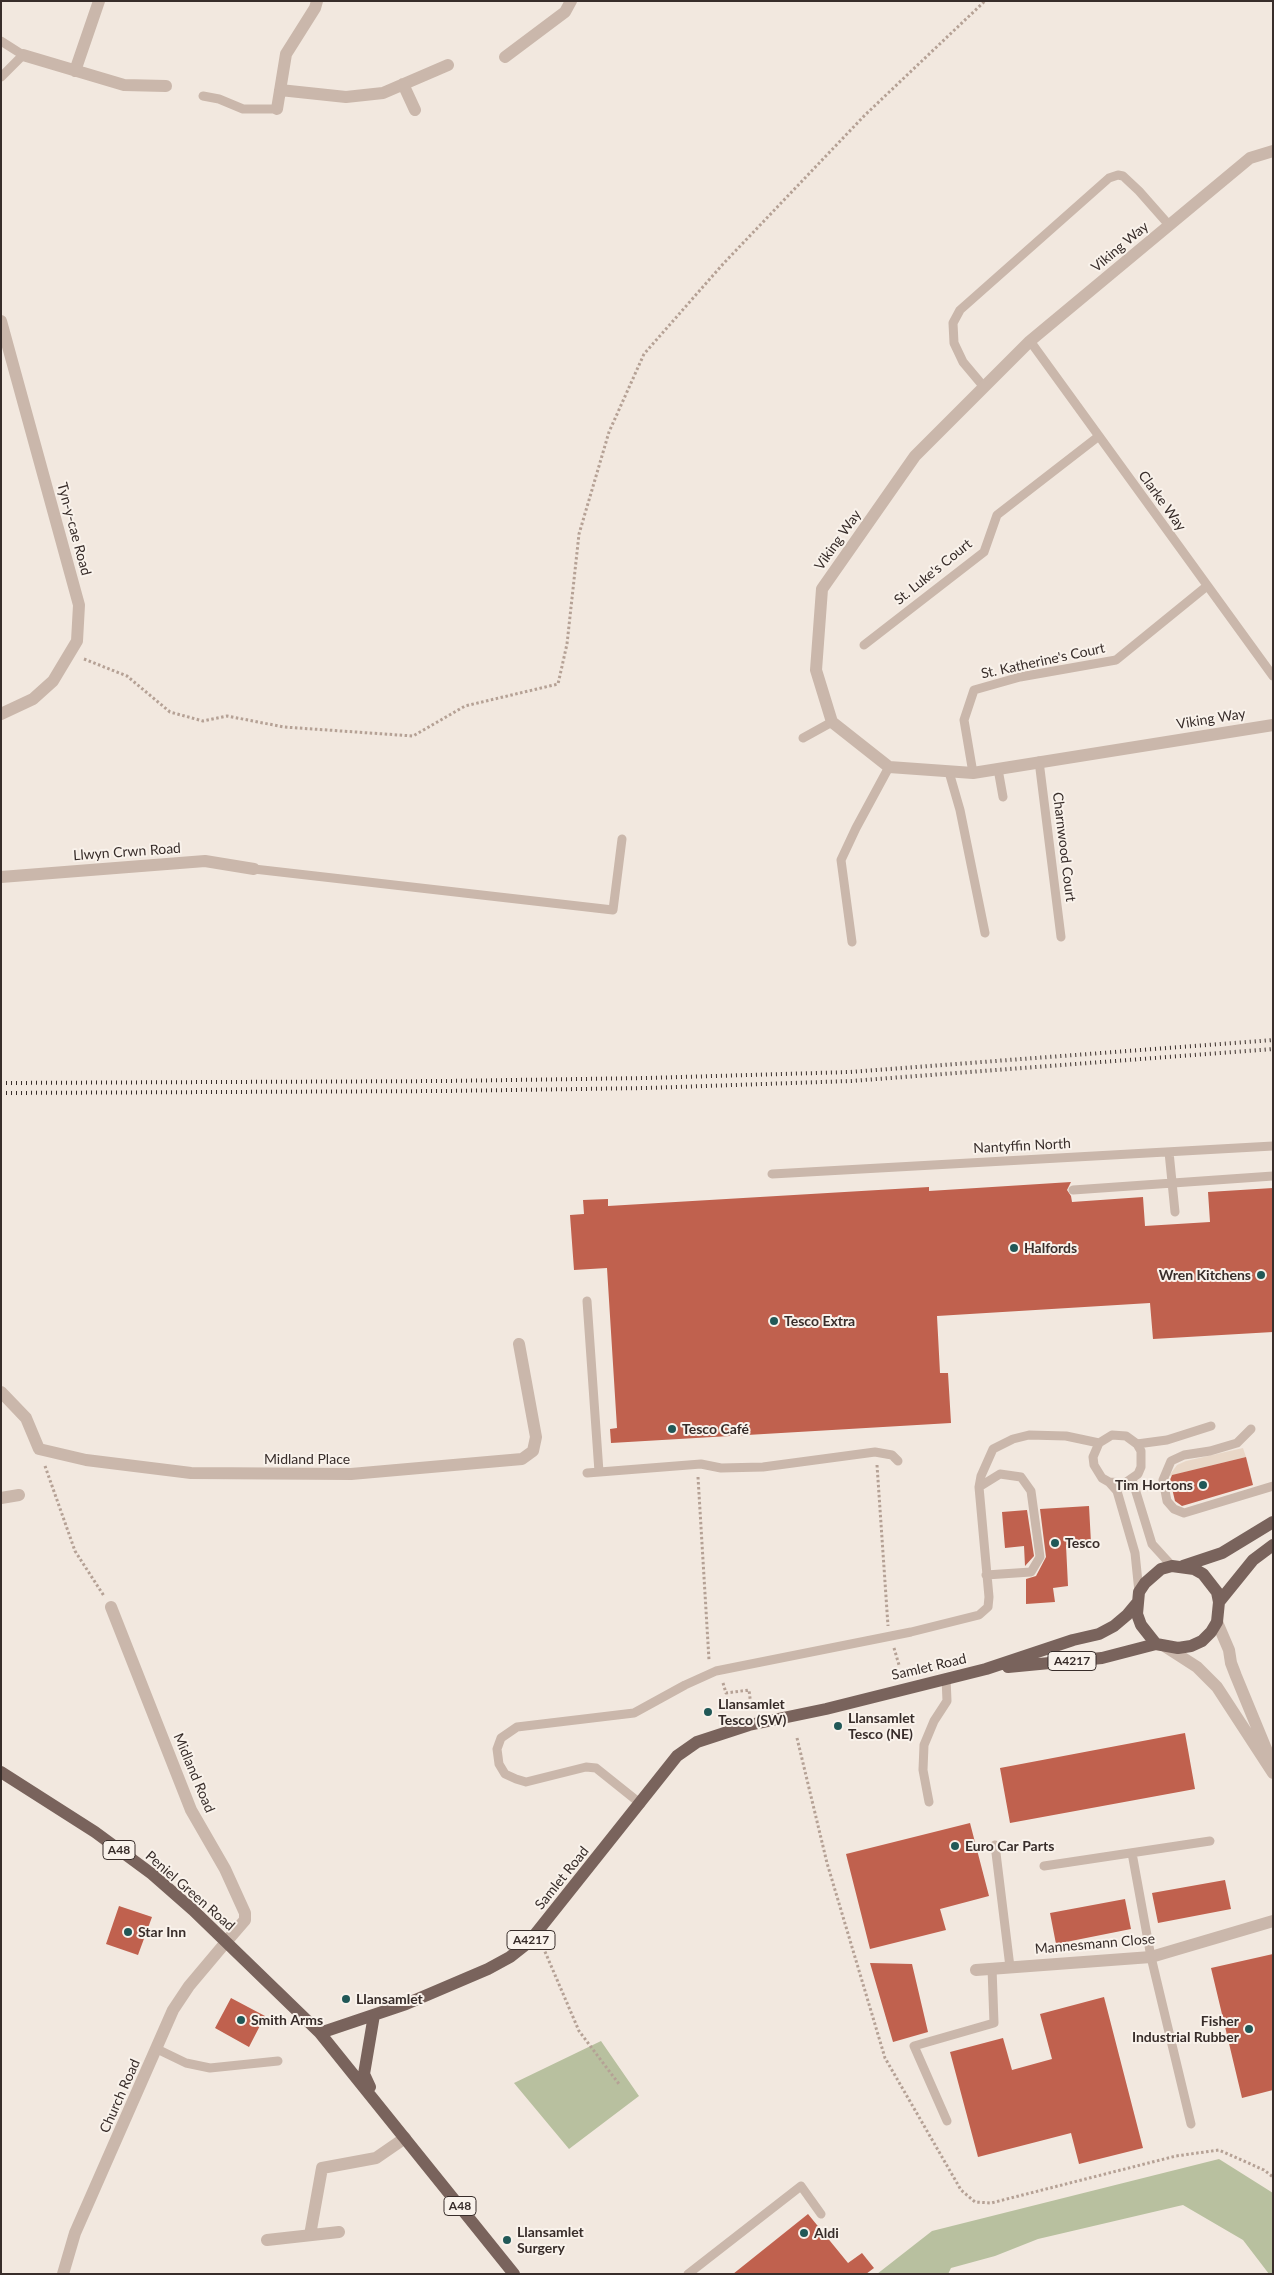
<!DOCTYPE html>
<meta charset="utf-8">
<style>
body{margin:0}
#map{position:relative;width:1274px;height:2275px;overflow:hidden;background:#f2e8df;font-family:Lato,sans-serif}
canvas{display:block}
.frame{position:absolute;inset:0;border:2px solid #382d2a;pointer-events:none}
</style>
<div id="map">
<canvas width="1274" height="2275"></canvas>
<div class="frame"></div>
</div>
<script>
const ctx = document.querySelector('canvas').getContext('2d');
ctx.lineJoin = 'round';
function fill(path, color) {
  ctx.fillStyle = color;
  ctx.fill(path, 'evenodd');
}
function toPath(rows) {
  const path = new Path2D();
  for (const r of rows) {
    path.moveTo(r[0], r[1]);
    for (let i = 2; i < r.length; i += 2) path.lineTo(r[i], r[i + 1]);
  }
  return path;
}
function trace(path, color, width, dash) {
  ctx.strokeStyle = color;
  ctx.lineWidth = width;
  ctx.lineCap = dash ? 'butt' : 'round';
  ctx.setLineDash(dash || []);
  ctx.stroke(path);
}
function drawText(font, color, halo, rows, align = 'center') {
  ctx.font = font + ' Lato,sans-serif';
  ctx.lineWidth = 4;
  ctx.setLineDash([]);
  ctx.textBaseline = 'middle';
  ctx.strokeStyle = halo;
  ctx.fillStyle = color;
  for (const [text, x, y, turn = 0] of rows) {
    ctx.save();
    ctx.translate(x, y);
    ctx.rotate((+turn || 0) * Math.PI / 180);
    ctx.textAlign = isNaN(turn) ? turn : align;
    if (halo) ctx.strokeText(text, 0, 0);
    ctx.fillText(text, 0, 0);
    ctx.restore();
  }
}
const green = toPath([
 [601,2041,639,2096,569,2149,514,2083],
 [1219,2159,1273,2193,1273,2274,1269,2274,1243,2240,1183,2205,1038,2239,995,2256,951,2268,948,2274,877,2274,932,2231]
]);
const plaza = toPath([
 [1243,1448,1246,1457,1169,1476,1177,1465,1186,1461]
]);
const building = toPath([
 [1071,1182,1067,1190,1071,1196,1072,1202,1143,1197,1145,1226,1210,1222,1208,1192,1273,1188,1273,1332,1153,1339,1150,1303,937,1316,940,1373,948,1373,951,1423,611,1443,610,1429,617,1428,607,1268,574,1270,570,1215,584,1214,583,1200,608,1199,608,1206,929,1187,929,1191],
 [1246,1457,1253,1485,1182,1506,1175,1501,1170,1480,1172,1475],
 [1089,1506,1091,1543,1066,1545,1068,1586,1053,1588,1055,1602,1026,1604,1026,1579,1036,1576,1046,1557,1040,1509],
 [1027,1510,1034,1556,1025,1566,1024,1546,1005,1548,1002,1512],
 [1185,1733,1195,1789,1010,1823,1000,1768],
 [970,1823,989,1896,940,1909,946,1930,870,1949,846,1854],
 [1225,1880,1231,1909,1158,1923,1152,1893],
 [1125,1899,1131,1929,1056,1944,1050,1913],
 [119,1906,152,1917,138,1955,106,1944],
 [1273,1954,1273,2090,1242,2098,1211,1968],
 [870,1963,912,1964,928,2032,893,2042],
 [1104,1997,1143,2148,1079,2164,1071,2133,978,2157,950,2052,1003,2038,1012,2070,1052,2059,1040,2014],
 [231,1998,265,2016,249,2047,215,2028],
 [808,2214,848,2263,862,2253,874,2268,866,2274,733,2274]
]);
const path = toPath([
 [84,659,127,676,170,712,203,721,227,716,284,727,413,736,465,706,558,684,567,644,579,534,609,432,644,354,723,264,865,115,985,1],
 [877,1465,888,1626],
 [45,1466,75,1551,104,1596],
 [698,1477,709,1660],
 [894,1648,899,1665],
 [723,1683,726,1693,749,1690,751,1706],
 [797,1738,827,1863,885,2058,961,2190,975,2202,991,2203,1176,2156,1219,2150,1264,2170,1273,2177],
 [543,1947,579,2031,619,2084]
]);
const service = toPath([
 [1,41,23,55,1,77],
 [203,96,219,99,243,109,277,109],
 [1030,341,1273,676],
 [984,387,963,362,954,343,953,323,960,310,1109,178,1118,175,1123,176,1139,191,1169,225],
 [864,645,984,552,997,515,1099,436],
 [803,738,832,722],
 [1039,761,1061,937],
 [998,769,1003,797],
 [949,772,960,810,985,933],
 [973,773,964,720,974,690,1020,677,1116,660,1207,586],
 [254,869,613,910,622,839],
 [852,942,841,860,856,828,889,767],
 [1169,1152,1175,1212],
 [772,1174,1273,1146],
 [1073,1190,1273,1176],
 [587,1301,599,1472],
 [1251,1429,1237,1443,1210,1451,1184,1455,1171,1461,1163,1480,1167,1501,1174,1509,1184,1513,1273,1486],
 [1137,1444,1167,1440,1211,1426],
 [587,1473,701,1464,721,1468,763,1467,875,1452,892,1455,898,1461],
 [1132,1479,1152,1544,1172,1566],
 [1109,1482,1125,1483,1138,1474,1141,1467,1141,1451,1137,1444,1126,1436,1112,1435,1099,1443,1093,1457,1094,1465,1102,1478,1109,1482,1117,1491,1135,1553,1139,1592],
 [979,1487,1000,1474,1021,1477,1031,1491,1040,1557,1031,1572,986,1575],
 [929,1802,923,1770,924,1745,934,1721,947,1701,946,1678],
 [641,1804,596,1768,586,1767,526,1782,516,1779,505,1774,499,1764,497,1749,501,1738,517,1727,634,1713,685,1685,716,1671,911,1632,979,1615,988,1607,989,1597,979,1487,981,1476,993,1449,1013,1439,1029,1435,1066,1436,1099,1443],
 [995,1845,1010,1967],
 [1132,1853,1151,1957,1191,2124],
 [1044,1866,1210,1841],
 [157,2049,186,2063,210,2068,278,2061],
 [947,2121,914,2046,994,2023,992,1968],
 [688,2274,801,2186,821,2214]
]);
const minor = toPath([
 [23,55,124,85,166,86],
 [505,57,565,12,571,1],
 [75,71,99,1],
 [403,84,415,110],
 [280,90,346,97,383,93,448,65],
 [277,109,286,54,315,8,317,1],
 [1273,151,1250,158,1030,341,915,456,822,589,816,670,832,722,889,767,973,773,1273,725],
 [1,321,79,605,77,641,53,681,33,699,1,714],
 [1,877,205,861,254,869],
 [1,1392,26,1418,39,1449,86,1460,191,1473,351,1474,522,1459,533,1451,536,1437,519,1344],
 [1,1498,19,1495],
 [111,1607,191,1810,225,1869,245,1913,245,1920,226,1942],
 [976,1970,1151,1957,1273,1921],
 [310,2235,322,2168,376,2158,405,2138],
 [267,2240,339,2232]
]);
const tertiary = toPath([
 [1217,1622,1229,1650,1231,1663,1236,1676,1271,1761],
 [1166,1647,1197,1667,1217,1687,1273,1773],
 [63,2274,75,2233,173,2010,189,1986,226,1942]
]);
const primary = toPath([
 [1172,1566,1194,1569,1203,1574,1217,1592,1219,1602,1217,1622,1211,1632,1202,1641,1191,1646,1178,1648,1156,1644,1141,1625,1137,1614,1139,1592,1145,1583,1161,1569,1172,1566],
 [1183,1566,1222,1553,1273,1522],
 [1219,1602,1253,1560,1273,1545],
 [1008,1667,1102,1658,1156,1644],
 [1,1772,95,1832,152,1874,193,1910,320,2033,514,2274],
 [320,2033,406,2004,488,1969,510,1957,529,1942,677,1756,697,1742,749,1725,826,1709,986,1669,1073,1640,1099,1634,1114,1626,1127,1615,1137,1603],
 [370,2087,364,2074,374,2015]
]);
const rail = toPath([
 [1,1083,445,1081,647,1078,850,1072,1273,1040],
 [1,1093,445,1091,647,1088,851,1081,1273,1049]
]);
const markers = [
 [1014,1248,5,"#215857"],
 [1261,1275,5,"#215857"],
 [774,1321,5,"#215857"],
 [672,1429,5,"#215857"],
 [1203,1485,5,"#215857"],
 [1055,1543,5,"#215857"],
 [708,1712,5,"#215857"],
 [838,1726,5,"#215857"],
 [955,1846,5,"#215857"],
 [128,1932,5,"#215857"],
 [346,1999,5,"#215857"],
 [241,2020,5,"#215857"],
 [1249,2029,5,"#215857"],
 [804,2233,5,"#215857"],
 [507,2240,5,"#215857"]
];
const shields = [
 [1072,1661,48],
 [119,1850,32],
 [531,1940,48],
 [460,2206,32]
];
const shieldNames = [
 ["A4217",1072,1661],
 ["A48",119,1850],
 ["A4217",531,1940],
 ["A48",460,2206]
];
const streetNames = [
 ["Viking Way",1120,247,-40],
 ["Clarke Way",1162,501,54],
 ["Tyn-y-cae Road",74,529,75],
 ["Viking Way",838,540,-55],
 ["St. Luke's Court",933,572,-39],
 ["St. Katherine's Court",1043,661,-12],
 ["Viking Way",1211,719,-9],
 ["Charnwood Court",1064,847,83],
 ["Llwyn Crwn Road",127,852,-4],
 ["Nantyffin North",1022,1146,-3],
 ["Midland Place",307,1459],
 ["Samlet Road",929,1667,-13],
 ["Midland Road",194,1773,67],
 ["Samlet Road",562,1878,-51],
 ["Peniel Green Road",190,1891,41],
 ["Mannesmann Close",1095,1944,-5],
 ["Church Road",120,2096,-66]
];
const poiNames = [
 ["Halfords",1024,1248],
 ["Wren Kitchens",1251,1275,"right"],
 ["Tesco Extra",784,1321],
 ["Tesco Café",682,1429],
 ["Tim Hortons",1193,1485,"right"],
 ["Tesco",1065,1543],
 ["Llansamlet",718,1704],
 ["Tesco (SW)",718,1720],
 ["Llansamlet",848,1718],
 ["Tesco (NE)",848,1734],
 ["Euro Car Parts",965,1846],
 ["Star Inn",138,1932],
 ["Llansamlet",356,1999],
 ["Smith Arms",251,2020],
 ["Fisher",1239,2021,"right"],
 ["Industrial Rubber",1239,2037,"right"],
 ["Llansamlet",517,2232],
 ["Surgery",517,2248],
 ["Aldi",814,2233]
];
fill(green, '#b8c09f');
fill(plaza, '#e9d7c7');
fill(building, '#c0614e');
trace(path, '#b5a195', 3, [2.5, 2.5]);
trace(service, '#cab7ab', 9);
trace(minor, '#cab7ab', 12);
trace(tertiary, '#cab7ab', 12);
trace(primary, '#79635c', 12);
trace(rail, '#382d2a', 4, [1, 4]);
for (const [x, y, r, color] of markers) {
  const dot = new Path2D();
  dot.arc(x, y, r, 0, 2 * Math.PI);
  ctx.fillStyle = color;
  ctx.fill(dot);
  trace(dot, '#f9f2eb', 2);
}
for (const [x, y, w] of shields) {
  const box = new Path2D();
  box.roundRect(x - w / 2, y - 9.5, w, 19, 4);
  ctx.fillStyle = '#f9f2eb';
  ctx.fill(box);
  trace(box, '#382d2a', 1);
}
drawText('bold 12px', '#382d2a', null, shieldNames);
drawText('14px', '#382d2a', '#f9f2eb', streetNames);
drawText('bold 14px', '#382d2a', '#f9f2eb', poiNames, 'left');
</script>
